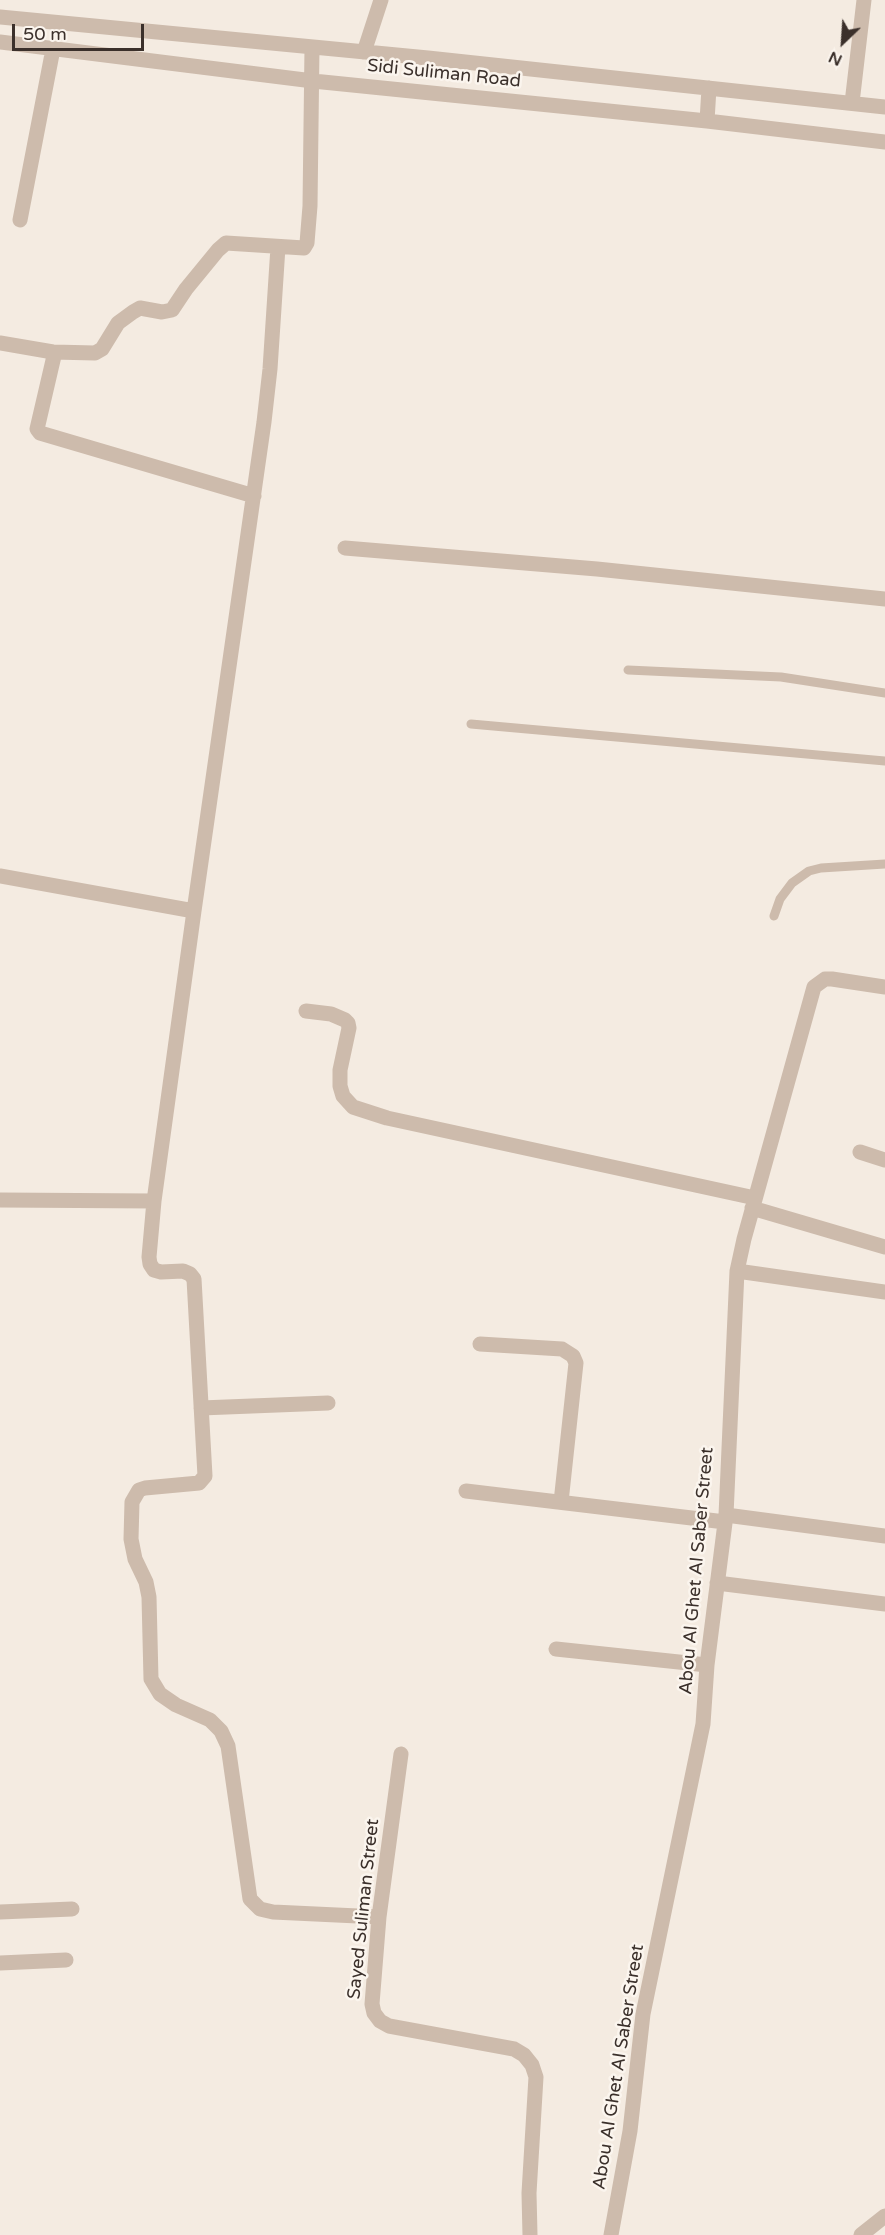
<!DOCTYPE html>
<style>
body{margin:0}
#map{position:relative;width:885px;height:2235px;overflow:hidden;background:#f4ebe1;font-family:"Varela Round",sans-serif}
canvas{display:block}
.north{position:absolute;left:813px;top:12px;width:60px;height:60px;-webkit-text-stroke:4px #fbf5ee;paint-order:stroke;rotate:205deg;font-size:16px;font-weight:700;line-height:24px;text-align:center;color:#3b302b}
.north::after{content:'';display:block;margin:auto;width:21px;height:27px;background:#3b302b;clip-path:polygon(50% 0,100% 100%,50% 72%,0 100%)}
.scale{position:absolute;left:12px;top:24px;width:132px;height:27px;box-sizing:border-box;border:3px solid #3b302b;border-top:0;padding-left:8px;font-size:18px;line-height:21px;white-space:nowrap;color:#3b302b;-webkit-text-stroke:4px #fbf5ee;paint-order:stroke}
</style>
<div id="map">
<canvas width="885" height="2235"></canvas>
<div class="north">N</div>
<div class="scale">50 m</div>
</div>
<script>
const ctx = document.querySelector('canvas').getContext('2d');
ctx.lineJoin = 'round';
function toPath(rows) {
  const path = new Path2D();
  for (const r of rows) {
    path.moveTo(r[0], r[1]);
    for (let i = 2; i < r.length; i += 2) path.lineTo(r[i], r[i + 1]);
  }
  return path;
}
function trace(path, color, width, dash) {
  ctx.strokeStyle = color;
  ctx.lineWidth = width;
  ctx.lineCap = dash ? 'butt' : 'round';
  ctx.setLineDash(dash || []);
  ctx.stroke(path);
}
function drawText(font, color, halo, rows, align = 'center') {
  ctx.font = font + ' "Varela Round",sans-serif';
  ctx.lineWidth = 5;
  ctx.setLineDash([]);
  ctx.textBaseline = 'middle';
  ctx.strokeStyle = halo;
  ctx.fillStyle = color;
  for (const [text, x, y, turn = 0] of rows) {
    ctx.save();
    ctx.translate(x, y);
    ctx.rotate((+turn || 0) * Math.PI / 180);
    ctx.textAlign = isNaN(turn) ? turn : align;
    if (halo) ctx.strokeText(text, 0, 0);
    ctx.fillText(text, 0, 0);
    ctx.restore();
  }
}
const lane = toPath([
 [628,670,781,677,885,693],
 [471,724,885,761],
 [774,916,780,899,792,883,809,871,821,868,885,864]
]);
const street = toPath([
 [0,17,428,58,885,107],
 [0,42,313,81,707,121,885,142],
 [364,52,381,0],
 [852,103,864,0],
 [707,121,709,88],
 [20,220,53,49],
 [278,247,270,369,264,422,194,911,154,1201,149,1257,150,1264,154,1270,161,1272,183,1271,190,1274,194,1279,205,1476,199,1483,145,1488,139,1490,132,1502,131,1539,135,1559,146,1582,149,1597,151,1679,160,1694,176,1705,210,1720,221,1731,228,1746,250,1899,260,1909,273,1912,379,1917],
 [0,343,53,352,95,353,102,349,118,323,133,312,140,308,162,312,172,310,186,289,218,250,226,243,304,248,307,243,310,206,312,47],
 [53,352,54,356,37,429,40,433,254,496],
 [345,548,597,569,885,599],
 [0,876,194,911],
 [306,1011,331,1014,345,1020,348,1023,349,1028,340,1070,340,1086,343,1096,353,1107,387,1118,755,1198],
 [860,1152,885,1160],
 [0,1200,154,1201],
 [752,1208,885,1247],
 [737,1271,885,1292],
 [480,1344,562,1349,573,1356,576,1363,561,1502],
 [201,1408,328,1403],
 [466,1491,725,1522],
 [726,1515,885,1536],
 [717,1583,885,1604],
 [556,1649,707,1665],
 [401,1754,379,1917,372,2004,374,2013,380,2021,389,2026,514,2049,524,2055,532,2065,536,2077,529,2193,530,2235],
 [0,1912,72,1909],
 [0,1963,66,1960],
 [611,2235,630,2131,643,2014,703,1724,707,1665,726,1515,737,1271,744,1239,814,987,825,979,832,979,885,987],
 [861,2235,885,2216]
]);
const streetNames = [
 ["Sidi Suliman Road",444,74,6],
 ["Abou Al Ghet Al Saber Street",697,1571,-85],
 ["Sayed Suliman Street",364,1909,-84],
 ["Abou Al Ghet Al Saber Street",619,2067,-81]
];
trace(lane, '#cdbbac', 9);
trace(street, '#cdbbac', 15);
drawText('18px', '#3b302b', '#fbf5ee', streetNames);
</script>
